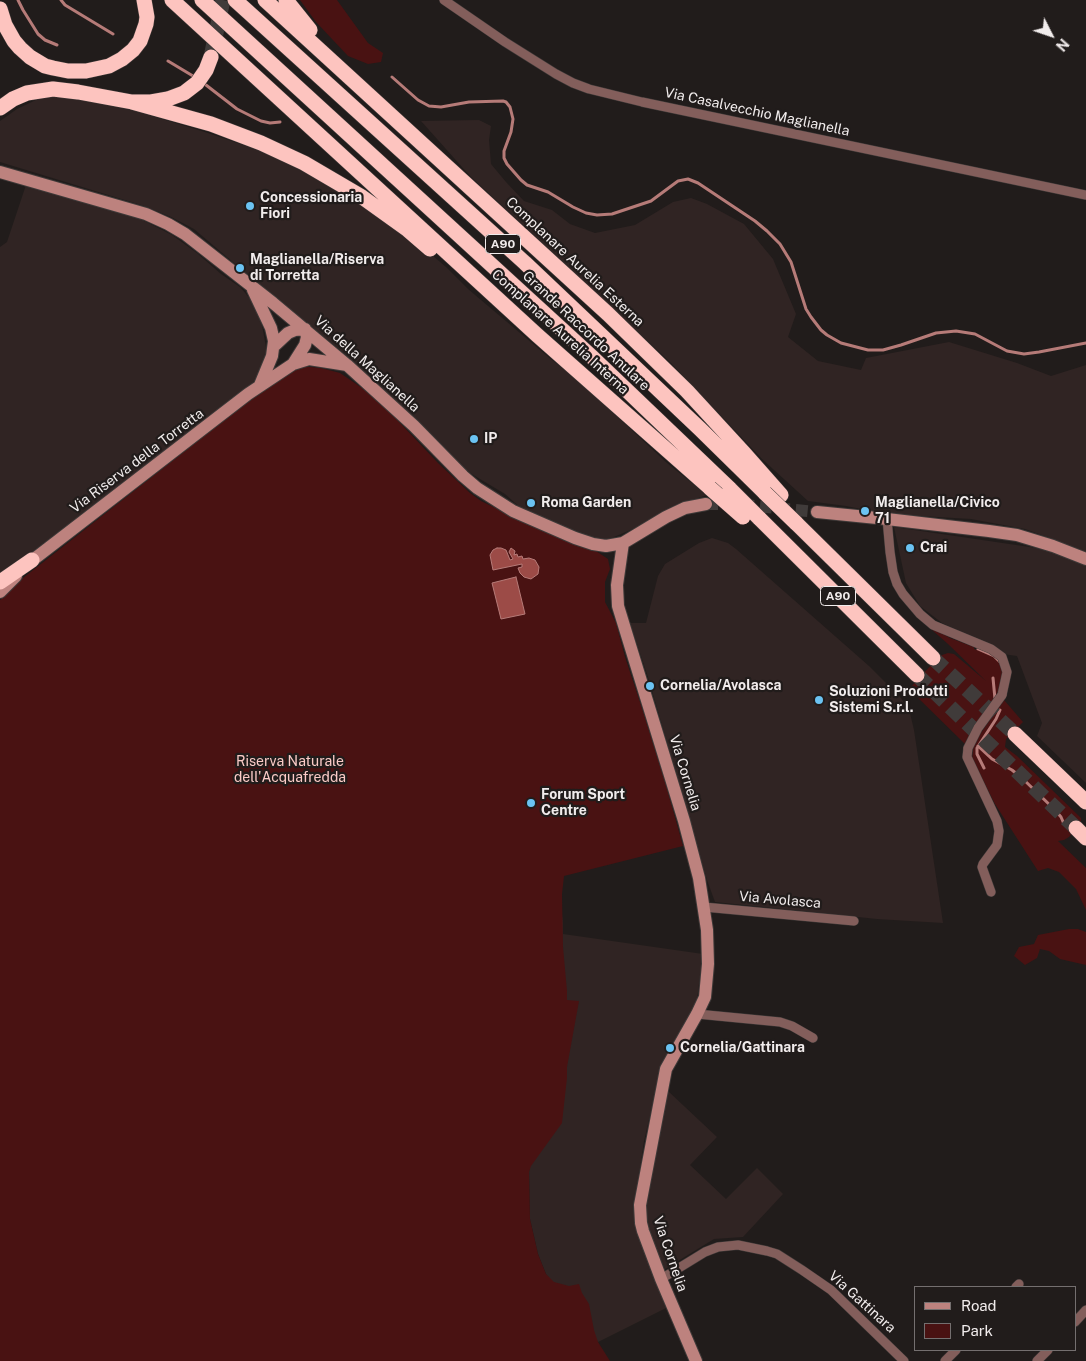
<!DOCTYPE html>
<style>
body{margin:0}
#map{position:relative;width:1086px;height:1361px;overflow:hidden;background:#211c1b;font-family:"Public Sans",sans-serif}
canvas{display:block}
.legend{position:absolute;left:914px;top:1286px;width:162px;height:65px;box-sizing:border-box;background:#211c1b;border:1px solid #746f6f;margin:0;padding:6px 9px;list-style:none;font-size:15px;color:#f1ecec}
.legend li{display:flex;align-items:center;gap:10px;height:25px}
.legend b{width:25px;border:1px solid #746f6f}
.north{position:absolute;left:1026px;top:10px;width:50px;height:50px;-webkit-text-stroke:4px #211c1b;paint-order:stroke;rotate:131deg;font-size:14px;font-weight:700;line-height:20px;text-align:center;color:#f1ecec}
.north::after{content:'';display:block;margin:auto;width:18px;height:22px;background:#f1ecec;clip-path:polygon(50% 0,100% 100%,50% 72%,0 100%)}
</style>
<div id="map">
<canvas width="1086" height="1361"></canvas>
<ul class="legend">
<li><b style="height:6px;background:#bd827e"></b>Road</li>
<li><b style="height:14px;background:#491212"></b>Park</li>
</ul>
<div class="north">N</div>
</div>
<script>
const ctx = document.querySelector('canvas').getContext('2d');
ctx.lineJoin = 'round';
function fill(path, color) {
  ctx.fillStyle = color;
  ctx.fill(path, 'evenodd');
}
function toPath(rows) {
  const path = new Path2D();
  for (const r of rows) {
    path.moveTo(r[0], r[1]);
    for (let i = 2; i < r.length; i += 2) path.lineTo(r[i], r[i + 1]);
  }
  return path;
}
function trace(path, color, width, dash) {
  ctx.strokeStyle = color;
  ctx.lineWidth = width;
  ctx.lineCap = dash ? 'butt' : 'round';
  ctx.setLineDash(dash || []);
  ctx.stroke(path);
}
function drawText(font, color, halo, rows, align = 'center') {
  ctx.font = font + ' "Public Sans",sans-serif';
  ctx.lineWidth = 4.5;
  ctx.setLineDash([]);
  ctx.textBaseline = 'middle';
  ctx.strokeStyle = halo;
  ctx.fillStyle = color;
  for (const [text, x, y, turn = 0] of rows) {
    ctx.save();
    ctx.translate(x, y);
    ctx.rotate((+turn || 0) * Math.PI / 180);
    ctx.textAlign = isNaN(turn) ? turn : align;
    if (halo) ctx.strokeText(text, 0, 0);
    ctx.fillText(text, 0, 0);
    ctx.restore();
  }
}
const built = toPath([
 [53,97,74,98,136,111,205,132,279,157,360,202,400,228,446,267,468,289,552,360,577,379,667,463,707,495,673,507,638,527,609,539,594,539,566,529,524,511,505,494,465,470,426,429,339,349,282,304,194,229,171,217,141,205,0,162,0,121,17,109,38,99],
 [479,120,491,126,489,140,491,164,506,182,524,201,552,210,570,224,595,233,635,225,673,202,691,198,707,204,744,224,773,259,796,314,788,337,818,361,861,370,866,358,949,342,1017,363,1051,376,1086,365,1086,553,1050,538,1025,529,971,519,886,514,846,506,808,501,762,459,671,363,470,176,421,121],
 [26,185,141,219,172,235,197,253,221,274,240,287,252,301,261,320,266,347,266,362,253,383,176,445,0,576,0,247,7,242],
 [894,527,1050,550,1086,566,1086,783,1037,736,1042,723,1017,656,1003,654,942,623,920,606,906,583],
 [712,538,728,543,736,549,869,666,901,698,910,713,914,730,943,923,877,919,715,902,707,880,648,677,630,623,646,623,658,576,665,564,699,543],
 [563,914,563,934,703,954,696,1007,660,1074,644,1141,635,1205,642,1245,666,1308,598,1342,546,1274,538,1254,530,1219,529,1172],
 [668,1091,717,1137,690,1165,726,1199,757,1168,783,1194,743,1237,714,1239,665,1269,648,1232,645,1212]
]);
const green = toPath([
 [300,0,337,0,368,43,383,53,381,62,368,64,348,56,316,22],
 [299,366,321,368,340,373,368,392,383,405,438,463,470,493,481,501,543,531,596,551,608,559,610,569,605,582,605,602,616,623,625,657,641,705,666,785,683,846,564,876,562,894,563,947,567,991,567,1000,579,1001,567,1067,567,1078,562,1123,531,1166,529,1172,530,1219,538,1254,546,1274,554,1282,569,1286,579,1284,582,1293,589,1304,594,1330,598,1342,610,1361,0,1361,0,600,23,578,218,425,285,374],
 [923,622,950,638,974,647,974,649,977,650,978,648,991,654,998,658,1003,668,999,694,976,725,965,744,910,690,910,688,935,661,942,655,948,653,954,654,986,681,948,644],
 [1004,700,1023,722,1006,739,1005,747,1017,756,1081,818,1081,823,1069,837,1064,840,1058,841,1086,868,1086,910,1076,889,1059,872,1048,868,1038,871,995,804,972,759,973,748,980,734],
 [1069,929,1078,929,1086,932,1086,965,1060,959,1049,951,1040,949,1037,958,1025,965,1014,956,1019,947,1034,944,1038,935]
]);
const water = toPath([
 [497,548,501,548,506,550,510,560,513,559,509,552,511,548,515,551,514,555,517,554,518,557,522,556,523,559,529,558,535,560,539,567,538,574,531,579,524,577,520,573,518,568,522,567,522,564,493,570,490,555,493,550,497,548],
 [516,577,525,614,501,619,492,583,516,577]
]);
const stream = toPath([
 [18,0,23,10,38,34,45,40,57,45],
 [61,0,65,5,113,34],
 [168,61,193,76],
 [392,77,418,100,429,106,441,107,469,102,503,101,506,102,510,107,513,119,511,132,504,151,504,158,507,164,521,180,527,185,548,192,573,207,586,213,597,215,612,214,651,201,678,181,688,179,698,183,755,221,767,231,780,244,791,262,806,309,811,317,821,330,827,335,841,343,868,350,883,350,901,345,936,333,956,331,975,334,1007,351,1024,354,1039,352,1086,343],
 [206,85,237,109,261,121,270,123,280,122],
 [978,649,994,656,1000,662],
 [993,678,995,699],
 [978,746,992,759,1012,770,1023,779,1055,810,1061,817,1064,824],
 [984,768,977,754,977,748,996,719,1000,710]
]);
const secondaryTunnel = toPath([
 [706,504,734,504,817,512]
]);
const highwayTunnel = toPath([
 [211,57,223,0],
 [933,658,1015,734],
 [917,675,1076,828]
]);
const street = toPath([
 [444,0,505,42,556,74,573,83,589,89,642,102,1086,195],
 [887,519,890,552,893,572,897,584,903,594,920,614,933,625,991,649,1002,657,1007,672,1002,695],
 [968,748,967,757,997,821,999,831,997,845,983,864,982,867,991,892],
 [704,907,854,921],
 [697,1014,780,1022,792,1026,813,1038],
 [661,1279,705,1252,718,1247,738,1245,767,1251,777,1254,802,1270,831,1290,904,1361],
 [1016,1287,1019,1284],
 [1075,1322,1086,1310],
 [945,1361,956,1350],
 [1037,1361,1048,1350]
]);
const secondary = toPath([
 [0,172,146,214,168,224,185,234,273,303,347,365,414,426,463,476,477,488,513,511,575,538,593,544,606,546,623,543,666,517,685,508,706,504],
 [253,290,271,328,274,341,272,356,260,385],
 [274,346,288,333,295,330,305,329],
 [293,364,305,345,307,337,305,329],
 [817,512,887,519,989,531,1017,535,1053,546,1086,559],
 [623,543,617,585,618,606,684,821,699,878,707,930,708,964,705,997,697,1014,666,1069,640,1205,641,1223,643,1231,661,1279,696,1361],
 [25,566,248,394,293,364,309,359,347,365],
 [0,592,16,576]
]);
const highway = toPath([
 [172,0,537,335,710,488],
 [202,0,592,357,730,489],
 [235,0,525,263,700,429,765,493],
 [265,0,608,314,687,391,744,453,781,495],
 [286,0,310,30],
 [0,9,5,25,14,41,20,48,30,57,45,66,53,68,68,71,86,71,109,66,122,59,133,50,140,41,146,24,147,17,144,0],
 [132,102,211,124,261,143,304,163,362,197,408,230,430,249],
 [0,108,13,99,27,93,53,89,78,92,132,102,151,102,168,99,184,93,197,83,206,70,211,57],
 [759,518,917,675],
 [796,523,933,658],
 [0,582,32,560],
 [1015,734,1086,802],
 [1076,828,1086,838]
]);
const streetBridge = toPath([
 [968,748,978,728,1002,695]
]);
const highwayBridge = toPath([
 [710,488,743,517],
 [730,489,759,518],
 [765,493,796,523]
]);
const markers = [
 [250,206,5,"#6bc3f2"],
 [240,268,5,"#6bc3f2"],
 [474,439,5,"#6bc3f2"],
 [531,503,5,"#6bc3f2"],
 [865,511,5,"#6bc3f2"],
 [910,548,5,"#6bc3f2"],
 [650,686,5,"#6bc3f2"],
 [819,700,5,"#6bc3f2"],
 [531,803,5,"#6bc3f2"],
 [670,1048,5,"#6bc3f2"]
];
const shields = [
 [503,244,35],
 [838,596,35]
];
const shieldNames = [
 ["A90",503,244],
 ["A90",838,596]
];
const streetNames = [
 ["Via Casalvecchio Maglianella",757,112,12],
 ["Complanare Aurelia Esterna",575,262,43],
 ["Grande Raccordo Anulare",586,331,43],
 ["Complanare Aurelia Interna",560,332,42],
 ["Via della Maglianella",367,364,42],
 ["Via Riserva della Torretta",137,461,-37],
 ["Via Cornelia",685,773,73],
 ["Via Avolasca",780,900,5],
 ["Via Cornelia",670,1254,71],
 ["Via Gattinara",862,1302,42]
];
const poiNames = [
 ["Concessionaria",260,198],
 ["Fiori",260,214],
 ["Maglianella/Riserva",250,260],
 ["di Torretta",250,276],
 ["IP",484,439],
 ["Roma Garden",541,503],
 ["Maglianella/Civico",875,503],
 ["71",875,519],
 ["Crai",920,548],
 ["Cornelia/Avolasca",660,686],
 ["Soluzioni Prodotti",829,692],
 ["Sistemi S.r.l.",829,708],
 ["Forum Sport",541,795],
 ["Centre",541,811],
 ["Cornelia/Gattinara",680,1048]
];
const parkNames = [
 ["Riserva Naturale",290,762],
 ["dell'Acquafredda",290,778]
];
fill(built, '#302423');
fill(green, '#491212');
fill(water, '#9c4b47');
trace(water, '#b67b78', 1);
trace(stream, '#b67b78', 3);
trace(secondaryTunnel, '#403b3a', 12, [12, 6]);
trace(highwayTunnel, '#403b3a', 15, [15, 8]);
trace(street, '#3e3938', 10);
trace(secondary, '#3e3938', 14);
trace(highway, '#3e3938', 16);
trace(street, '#835e5b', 9);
trace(secondary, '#bd827e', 12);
trace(highway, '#fdc4bf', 15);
trace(streetBridge, '#3e3938', 10, []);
trace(highwayBridge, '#3e3938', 16, []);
trace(streetBridge, '#835e5b', 9);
trace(highwayBridge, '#fdc4bf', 15);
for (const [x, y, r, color] of markers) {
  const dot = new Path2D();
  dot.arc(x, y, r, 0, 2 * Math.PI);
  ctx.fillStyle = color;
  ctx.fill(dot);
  trace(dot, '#211c1b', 2);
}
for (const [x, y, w] of shields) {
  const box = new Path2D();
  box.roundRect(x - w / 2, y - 9.5, w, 19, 4);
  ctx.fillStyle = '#211c1b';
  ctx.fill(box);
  trace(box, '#f1ecec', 1);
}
drawText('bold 12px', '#f1ecec', null, shieldNames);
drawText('14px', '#f1ecec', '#211c1b', streetNames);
drawText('bold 14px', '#f1ecec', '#211c1b', poiNames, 'left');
drawText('14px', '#fbcbc7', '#211c1b', parkNames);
</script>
